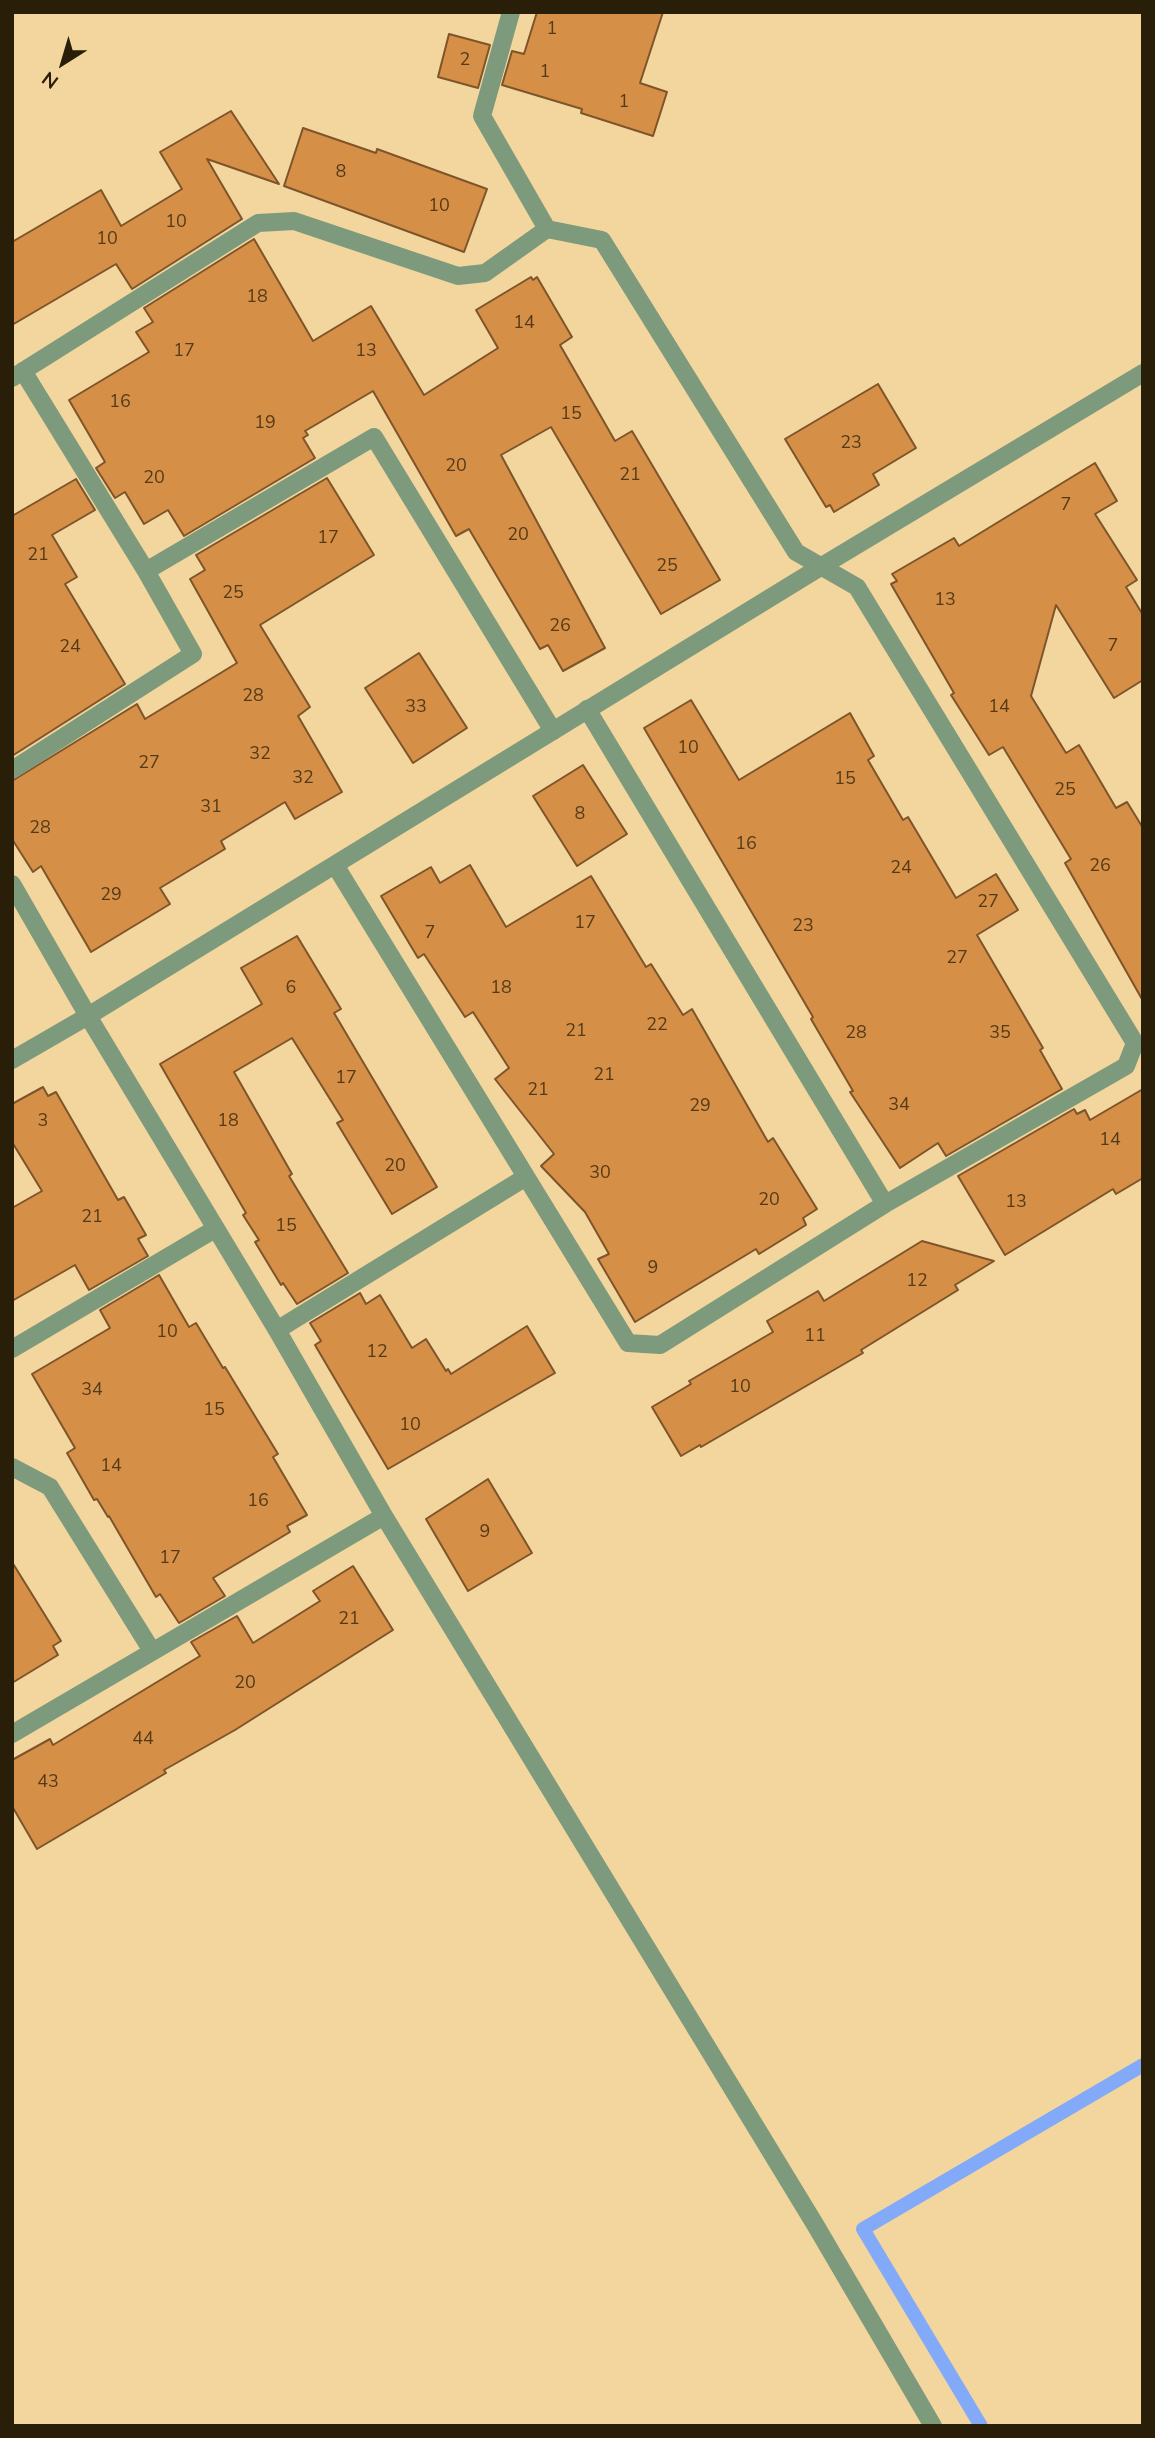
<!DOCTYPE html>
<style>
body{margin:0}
#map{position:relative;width:1155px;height:2438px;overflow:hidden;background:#f2d69e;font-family:"Nunito Sans",sans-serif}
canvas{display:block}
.frame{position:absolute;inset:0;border:14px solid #291f08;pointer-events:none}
.north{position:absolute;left:28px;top:28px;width:70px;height:70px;-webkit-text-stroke:5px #f2d69e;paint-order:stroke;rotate:217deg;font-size:19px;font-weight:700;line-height:28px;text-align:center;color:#291f08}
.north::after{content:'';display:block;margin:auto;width:24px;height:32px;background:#291f08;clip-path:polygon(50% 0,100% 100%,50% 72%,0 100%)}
</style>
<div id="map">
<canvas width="1155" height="2438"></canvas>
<div class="frame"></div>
<div class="north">N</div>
</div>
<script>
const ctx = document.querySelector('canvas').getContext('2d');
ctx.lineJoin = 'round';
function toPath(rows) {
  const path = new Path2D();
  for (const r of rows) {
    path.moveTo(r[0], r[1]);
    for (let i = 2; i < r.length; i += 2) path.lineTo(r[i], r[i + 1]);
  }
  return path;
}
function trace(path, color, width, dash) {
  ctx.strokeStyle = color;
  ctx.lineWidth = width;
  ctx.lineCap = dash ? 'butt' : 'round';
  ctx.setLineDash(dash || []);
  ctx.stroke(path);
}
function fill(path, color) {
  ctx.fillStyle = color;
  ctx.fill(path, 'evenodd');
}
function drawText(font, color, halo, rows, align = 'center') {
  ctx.font = font + ' "Nunito Sans",sans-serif';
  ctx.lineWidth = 7;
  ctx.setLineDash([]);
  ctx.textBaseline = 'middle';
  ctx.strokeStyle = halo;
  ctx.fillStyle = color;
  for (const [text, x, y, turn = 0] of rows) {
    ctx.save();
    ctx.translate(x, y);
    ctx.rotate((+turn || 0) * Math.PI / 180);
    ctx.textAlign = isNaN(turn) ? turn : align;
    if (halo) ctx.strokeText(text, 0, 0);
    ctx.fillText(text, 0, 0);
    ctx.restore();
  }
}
const stream = toPath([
 [981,2426,863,2229,1143,2065]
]);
const building = toPath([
 [537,12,663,12,640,83,667,92,653,136,581,113,582,109,502,85,512,51,524,54,537,12],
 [449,34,490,45,478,88,438,77,449,34],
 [231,111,279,184,207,159,242,219,132,289,116,264,12,325,12,242,101,190,121,226,182,189,160,152,231,111],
 [303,128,376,153,377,149,487,189,464,252,284,186,303,128],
 [254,239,313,341,371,306,424,395,498,348,476,310,531,277,533,280,537,277,572,337,560,345,615,441,632,431,720,580,661,614,551,427,501,455,605,648,563,671,548,645,540,649,469,529,456,536,373,391,305,431,308,435,303,438,315,458,184,536,168,510,144,524,125,492,115,498,96,468,105,462,69,400,149,352,136,332,153,322,144,308,254,239],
 [878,384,916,448,873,474,879,485,834,512,830,505,826,507,785,439,878,384],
 [1095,463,1117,501,1095,514,1137,580,1126,587,1143,615,1143,680,1114,698,1056,605,1031,696,1066,753,1079,745,1116,808,1127,802,1143,828,1143,1001,1065,863,1071,859,1003,747,989,755,951,695,954,693,891,584,897,581,892,574,954,538,959,546,1095,463],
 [327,478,374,555,260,625,310,707,298,716,342,792,295,819,285,802,221,841,225,849,160,888,170,904,91,952,41,866,33,872,12,839,12,781,137,704,145,719,237,663,190,579,205,570,196,555,327,478],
 [76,479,95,510,52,535,77,577,65,584,125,684,12,756,12,516,76,479],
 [419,653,467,728,413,763,365,688,419,653],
 [691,700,739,780,850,713,874,756,868,760,903,820,908,817,956,898,996,874,1018,910,977,935,1043,1048,1040,1050,1062,1089,946,1156,938,1143,900,1168,850,1092,853,1091,811,1019,813,1017,644,728,691,700],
 [583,765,627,834,577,866,533,796,583,765],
 [470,865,506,927,591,876,646,967,651,964,683,1015,692,1009,768,1142,773,1138,817,1209,803,1218,806,1225,759,1254,756,1249,635,1322,598,1259,609,1254,585,1212,541,1166,554,1154,495,1079,509,1068,473,1012,465,1017,424,954,418,958,381,896,431,867,440,883,470,865],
 [297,936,341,1009,334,1013,437,1187,392,1214,337,1123,343,1120,292,1038,234,1072,292,1174,289,1176,348,1273,297,1304,283,1283,281,1285,255,1242,259,1240,243,1215,246,1213,160,1064,262,1004,241,968,297,936],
 [43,1087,48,1096,56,1092,118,1200,124,1197,146,1235,138,1239,148,1256,89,1290,75,1265,12,1301,12,1208,42,1191,12,1142,12,1104,43,1087],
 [1143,1089,1143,1178,1116,1194,1113,1189,1005,1255,958,1176,1074,1109,1077,1114,1085,1110,1090,1120,1143,1089],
 [922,1241,994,1261,955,1285,958,1290,861,1350,863,1353,701,1447,700,1445,681,1456,652,1407,691,1384,689,1381,773,1332,767,1321,818,1291,824,1301,922,1241],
 [159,1275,189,1327,196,1323,223,1368,225,1367,278,1454,273,1457,307,1515,287,1526,290,1532,213,1578,225,1596,179,1623,160,1594,156,1597,109,1516,108,1517,97,1499,94,1500,67,1453,75,1448,32,1374,110,1328,100,1310,159,1275],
 [360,1293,366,1304,380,1295,412,1348,426,1339,446,1371,448,1369,451,1374,527,1326,555,1373,388,1469,315,1345,321,1341,310,1323,360,1293],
 [488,1479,532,1553,468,1591,426,1519,488,1479],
 [12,1562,61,1641,53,1646,58,1655,12,1683,12,1562],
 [353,1566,393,1630,235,1730,164,1770,166,1773,37,1849,12,1806,12,1760,50,1739,53,1745,200,1656,191,1642,237,1616,253,1643,320,1601,313,1591,353,1566]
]);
const service = toPath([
 [511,12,482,116,547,229]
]);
const minor = toPath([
 [12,378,258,223,294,221,458,276,485,273,547,229,602,240,796,552,857,587,1135,1043,1126,1066,885,1204,660,1345,628,1343,335,865],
 [146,571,374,437,553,731],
 [587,709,885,1204],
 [12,770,193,654,146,571,23,371],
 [12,884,88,1016,277,1330,384,1516,816,2226,933,2426],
 [277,1330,526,1177],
 [12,1349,215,1229],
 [12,1467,50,1487,152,1651],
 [12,1734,384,1516]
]);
const tertiary = toPath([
 [12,1060,88,1016,822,566,1143,373]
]);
const numberNames = [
 ["1",552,30],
 ["2",465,61],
 ["1",545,73],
 ["1",624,103],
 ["8",341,173],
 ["10",439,207],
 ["10",176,223],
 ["10",107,240],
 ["18",257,298],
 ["14",524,324],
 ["17",184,352],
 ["13",366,352],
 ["16",120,403],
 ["15",571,415],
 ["19",265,424],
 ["23",851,444],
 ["20",456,467],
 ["21",630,476],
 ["20",154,479],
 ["7",1066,506],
 ["20",518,536],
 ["17",328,539],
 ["21",38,556],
 ["25",667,567],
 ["25",233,594],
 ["13",945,601],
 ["26",560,627],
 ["7",1113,647],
 ["24",70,648],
 ["28",253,697],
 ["33",416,708],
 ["14",999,708],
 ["10",688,749],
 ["32",260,755],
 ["27",149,764],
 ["32",303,779],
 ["15",845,780],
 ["25",1065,791],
 ["31",211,808],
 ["8",580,815],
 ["28",40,829],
 ["16",746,845],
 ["26",1100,867],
 ["24",901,869],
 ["29",111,896],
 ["27",988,903],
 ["17",585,924],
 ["23",803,927],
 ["7",430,934],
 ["27",957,959],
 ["6",291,989],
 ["18",501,989],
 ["22",657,1026],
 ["21",576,1032],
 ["28",856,1034],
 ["35",1000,1034],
 ["21",604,1076],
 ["17",346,1079],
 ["21",538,1091],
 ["34",899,1106],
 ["29",700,1107],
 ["3",43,1122],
 ["18",228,1122],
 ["14",1110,1141],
 ["20",395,1167],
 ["30",600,1174],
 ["20",769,1201],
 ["13",1016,1203],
 ["21",92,1218],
 ["15",286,1227],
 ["9",653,1269],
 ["12",917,1282],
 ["10",167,1333],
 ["11",815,1337],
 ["12",377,1353],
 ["10",740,1388],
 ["34",92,1391],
 ["15",214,1411],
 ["10",410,1426],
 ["14",111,1467],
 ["16",258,1502],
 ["9",485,1533],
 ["17",170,1559],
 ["21",349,1620],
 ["20",245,1684],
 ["44",143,1740],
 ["43",48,1783]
];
trace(stream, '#83a9f9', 14);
fill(building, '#d68f47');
trace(building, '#7e542b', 2);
trace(service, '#7d9a7c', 18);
trace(minor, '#7d9a7c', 18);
trace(tertiary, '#7d9a7c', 18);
drawText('18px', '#543b18', null, numberNames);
</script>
